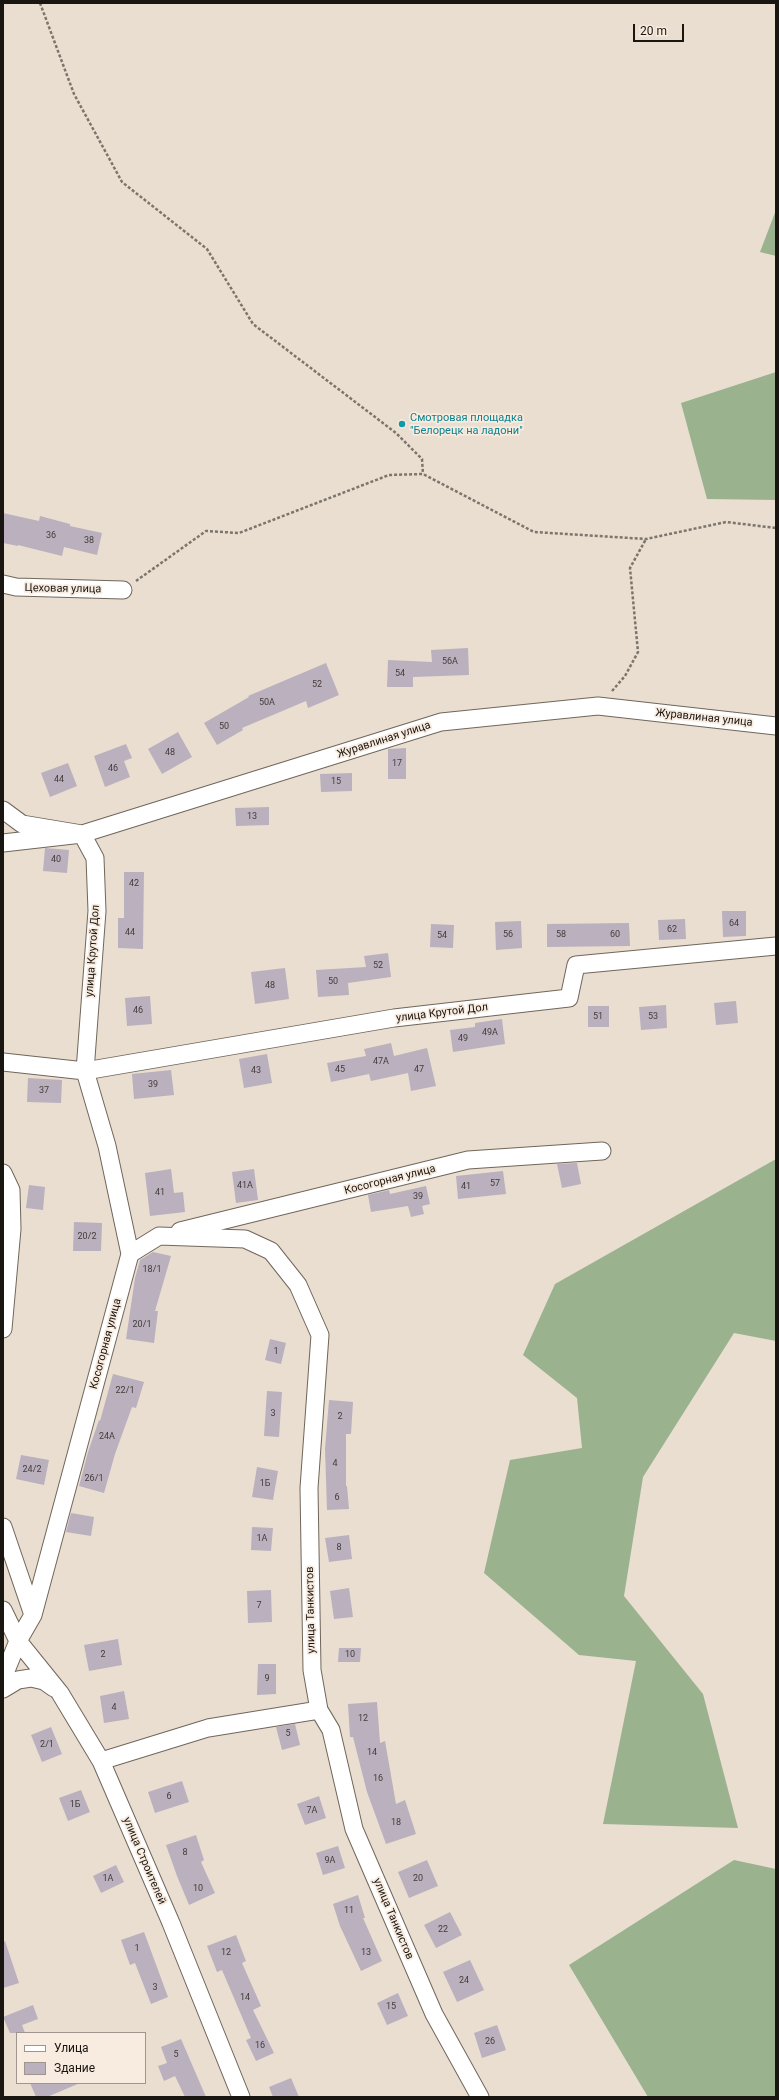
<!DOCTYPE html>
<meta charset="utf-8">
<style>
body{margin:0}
#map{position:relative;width:779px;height:2100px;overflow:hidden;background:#eaded1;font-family:Roboto,sans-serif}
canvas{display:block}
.frame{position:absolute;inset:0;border:4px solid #191510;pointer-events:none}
.legend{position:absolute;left:16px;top:2032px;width:130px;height:52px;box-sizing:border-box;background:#f8ebdf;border:1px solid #9f958c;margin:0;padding:5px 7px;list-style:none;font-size:12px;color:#191510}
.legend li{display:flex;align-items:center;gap:8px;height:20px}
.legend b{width:20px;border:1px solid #9f958c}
.scale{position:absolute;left:633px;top:24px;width:51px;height:18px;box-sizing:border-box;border:2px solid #191510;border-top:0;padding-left:5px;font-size:12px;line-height:14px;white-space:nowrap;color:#191510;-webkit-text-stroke:3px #f8ebdf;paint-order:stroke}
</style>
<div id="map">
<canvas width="779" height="2100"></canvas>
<div class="frame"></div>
<ul class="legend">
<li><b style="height:5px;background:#fff"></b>Улица</li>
<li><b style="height:11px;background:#bbb0bd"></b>Здание</li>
</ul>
<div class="scale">20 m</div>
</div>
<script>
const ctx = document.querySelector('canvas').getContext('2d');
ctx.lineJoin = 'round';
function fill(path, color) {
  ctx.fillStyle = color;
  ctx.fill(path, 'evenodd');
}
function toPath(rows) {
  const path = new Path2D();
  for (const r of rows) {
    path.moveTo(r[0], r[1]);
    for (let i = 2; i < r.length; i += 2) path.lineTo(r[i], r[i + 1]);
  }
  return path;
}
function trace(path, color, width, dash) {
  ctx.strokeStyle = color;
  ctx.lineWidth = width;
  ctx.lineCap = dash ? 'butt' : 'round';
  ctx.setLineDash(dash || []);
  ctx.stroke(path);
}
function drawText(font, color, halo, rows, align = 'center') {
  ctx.font = font + ' Roboto,sans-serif';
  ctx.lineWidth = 3.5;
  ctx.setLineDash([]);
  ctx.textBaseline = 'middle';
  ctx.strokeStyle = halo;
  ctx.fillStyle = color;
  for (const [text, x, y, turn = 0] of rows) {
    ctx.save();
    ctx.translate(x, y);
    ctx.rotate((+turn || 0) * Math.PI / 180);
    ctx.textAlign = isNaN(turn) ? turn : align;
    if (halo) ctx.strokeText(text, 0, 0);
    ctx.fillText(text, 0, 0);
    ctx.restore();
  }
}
const forest = toPath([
 [776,210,776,256,760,252],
 [776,372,776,500,707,499,681,403],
 [776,1159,776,1341,734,1333,643,1477,624,1596,703,1694,738,1828,603,1824,636,1661,579,1655,484,1573,510,1460,582,1448,577,1398,523,1355,555,1284],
 [734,1860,776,1869,776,2097,648,2097,569,1965]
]);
const building = toPath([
 [3,513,39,521,40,516,70,524,70,526,102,533,97,555,64,547,62,556,18,545,18,546,3,543],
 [468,648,469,675,413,677,413,687,387,687,388,660,432,662,431,650],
 [326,663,339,695,308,708,306,701,242,728,243,730,217,745,204,723,249,697,248,696],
 [178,732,192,757,162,774,148,749],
 [126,744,132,758,124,761,130,777,105,787,94,756],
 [406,748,406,779,388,779,388,749],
 [68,763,77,786,50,797,41,773],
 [352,773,352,791,321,792,320,774],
 [269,807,269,825,236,826,235,808],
 [45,848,69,850,67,873,43,871],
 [124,872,144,872,143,949,118,948,118,918,124,918],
 [722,911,746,911,746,936,723,937],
 [685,919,686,939,659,940,658,920],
 [521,921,522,948,496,950,495,922],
 [629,923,630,946,547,947,547,924],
 [431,924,454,925,453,948,430,947],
 [388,953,391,977,348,983,349,995,318,997,316,970,366,967,364,956],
 [285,968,289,999,255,1004,251,972],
 [150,996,152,1024,127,1026,125,998],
 [736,1001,738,1023,716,1025,714,1003],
 [666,1005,667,1028,641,1030,639,1007],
 [588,1006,609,1006,609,1027,588,1027],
 [502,1019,505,1044,453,1052,450,1030,475,1027,475,1023],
 [391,1043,394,1056,427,1048,436,1086,411,1091,408,1073,371,1081,369,1074,331,1082,327,1063,366,1056,364,1049],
 [267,1054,272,1083,244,1088,239,1059],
 [171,1070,174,1095,134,1099,132,1074],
 [28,1078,62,1080,61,1103,27,1102],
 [577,1163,581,1184,562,1188,557,1164],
 [171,1169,174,1193,183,1192,185,1212,150,1216,145,1173],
 [254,1169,258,1200,236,1203,232,1172],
 [503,1171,506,1194,458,1199,456,1176],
 [29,1185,45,1187,43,1210,26,1208],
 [426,1186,430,1204,422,1206,424,1214,411,1217,408,1206,371,1212,368,1195,389,1190,390,1194],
 [74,1222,102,1223,101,1251,73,1251],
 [153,1252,171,1256,155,1311,158,1311,154,1343,126,1339,135,1278,140,1260],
 [270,1339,286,1343,281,1364,265,1360],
 [113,1374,144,1382,136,1408,132,1407,115,1454,104,1493,79,1486,88,1452,99,1420,100,1421],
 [267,1391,282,1392,279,1437,264,1436],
 [329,1400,353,1402,351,1434,346,1434,346,1486,347,1486,349,1509,327,1510,325,1449],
 [21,1455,49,1460,44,1485,16,1479],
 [257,1467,278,1471,273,1500,252,1497],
 [71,1513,94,1517,91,1536,66,1532],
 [252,1527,273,1528,271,1551,251,1550],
 [349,1535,352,1559,329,1562,325,1538],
 [349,1588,353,1617,334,1619,330,1591],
 [271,1590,272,1622,248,1623,247,1591],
 [118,1639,122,1665,89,1671,84,1645],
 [339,1648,361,1648,360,1662,338,1662],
 [258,1664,276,1664,276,1694,257,1695],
 [124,1691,129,1719,104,1723,100,1696],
 [377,1702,380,1743,385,1741,396,1804,405,1800,416,1834,386,1844,367,1792,353,1737,350,1737,348,1704],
 [295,1724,300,1745,282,1750,276,1727],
 [51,1727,62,1754,42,1762,31,1735],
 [182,1781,189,1802,155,1813,148,1792],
 [81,1790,90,1812,68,1821,59,1798],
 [319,1796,326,1818,305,1825,297,1804],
 [196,1835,204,1860,201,1862,215,1893,189,1905,177,1876,166,1845],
 [338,1846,345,1868,323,1875,316,1853],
 [427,1860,438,1886,409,1898,398,1872],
 [116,1865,124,1882,101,1893,93,1876],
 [358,1895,365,1918,363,1918,382,1961,361,1971,340,1926,333,1904],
 [450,1912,462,1935,436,1948,424,1925],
 [144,1932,168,1997,151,2004,135,1963,130,1965,121,1940],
 [236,1935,246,1961,242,1963,261,2006,253,2010,274,2053,256,2061,246,2040,251,2038,222,1970,217,1972,207,1946],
 [5,1941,19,1983,3,1988,3,1942],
 [470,1960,484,1990,457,2002,443,1972],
 [398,1993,408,2016,387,2025,377,2003],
 [33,2005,38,2019,22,2025,25,2033,10,2033,3,2017],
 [497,2025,506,2050,482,2058,474,2033],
 [181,2039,206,2097,185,2097,175,2076,164,2081,158,2066,167,2063,161,2047],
 [291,2078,299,2097,273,2097,269,2087],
 [30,2083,80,2083,47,2097,36,2097]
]);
const path = toPath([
 [40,3,74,94,122,182,207,249,253,324,396,433,422,459,423,474],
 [136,581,206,531,239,533,389,475,423,474,534,532,646,539,726,522,776,528],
 [612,691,625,676,638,652,630,568,646,539]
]);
const minor = toPath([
 [3,584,16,587,123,590],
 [3,810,22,824,82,834,95,858,97,911,85,1071,107,1146,130,1254,33,1615,18,1641,3,1678],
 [3,843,82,834,441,722,598,706,776,726],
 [3,1062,85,1071,394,1018,569,998,576,965,776,946],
 [3,1173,11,1190,12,1229,3,1329],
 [180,1231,468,1160,602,1151],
 [130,1254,159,1236,245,1239,271,1251,298,1285,320,1335,309,1488,312,1670,319,1710,331,1730,354,1829,434,2014,480,2097],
 [3,1527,33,1615],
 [3,1610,18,1641,60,1693,101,1761,171,1923,241,2097],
 [3,1689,18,1680,31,1678,44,1681,54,1688],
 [101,1761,208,1728,319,1710]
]);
const markers = [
 [402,424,4,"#0f9aa8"]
];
const numberNames = [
 ["36",51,536],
 ["38",89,541],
 ["56А",450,662],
 ["54",400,674],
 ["52",317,685],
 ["50А",267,703],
 ["50",224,727],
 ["48",170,753],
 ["17",397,764],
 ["46",113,769],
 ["44",59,780],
 ["15",336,782],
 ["13",252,817],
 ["40",56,860],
 ["42",134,884],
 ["64",734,924],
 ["62",672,930],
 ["44",130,933],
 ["56",508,935],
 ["58",561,935],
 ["60",615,935],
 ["54",442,936],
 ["52",378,966],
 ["50",333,982],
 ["48",270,986],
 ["46",138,1011],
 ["51",598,1017],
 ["53",653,1017],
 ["49А",490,1033],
 ["49",463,1039],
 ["47А",381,1062],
 ["45",340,1070],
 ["47",419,1070],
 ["43",256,1071],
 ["39",153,1085],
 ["37",44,1091],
 ["57",495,1184],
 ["41А",245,1186],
 ["41",466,1187],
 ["41",160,1193],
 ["39",418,1197],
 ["20/2",87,1237],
 ["18/1",152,1270],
 ["20/1",142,1325],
 ["1",276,1352],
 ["22/1",125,1391],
 ["3",273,1414],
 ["2",340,1417],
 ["24А",107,1437],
 ["4",335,1464],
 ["24/2",32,1470],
 ["26/1",94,1479],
 ["1Б",265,1484],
 ["6",337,1498],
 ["1А",262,1539],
 ["8",339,1548],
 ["7",259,1606],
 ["2",103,1655],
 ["10",350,1655],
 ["9",267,1679],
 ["4",114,1708],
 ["12",363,1719],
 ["5",288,1734],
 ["2/1",47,1745],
 ["14",372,1753],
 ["16",378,1779],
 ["6",169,1797],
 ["1Б",75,1805],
 ["7А",312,1811],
 ["18",396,1823],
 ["8",185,1853],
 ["9А",330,1861],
 ["1А",108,1879],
 ["20",418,1879],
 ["10",198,1889],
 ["11",349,1911],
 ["22",443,1930],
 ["1",137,1949],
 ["12",226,1953],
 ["13",366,1953],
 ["24",464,1981],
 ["3",155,1988],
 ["14",245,1998],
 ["15",391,2007],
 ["26",490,2042],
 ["16",260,2046],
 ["5",176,2055]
];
const cultureNames = [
 ["Смотровая площадка",410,418],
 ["\"Белорецк на ладони\"",410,431]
];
const streetNames = [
 ["Цеховая улица",63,589,1],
 ["Журавлиная улица",704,718,6],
 ["Журавлиная улица",384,740,-18],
 ["улица Крутой Дол",93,951,-86],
 ["улица Крутой Дол",442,1013,-7],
 ["Косогорная улица",390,1180,-14],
 ["Косогорная улица",106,1344,-75],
 ["улица Танкистов",311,1610,-91],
 ["улица Строителей",144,1861,67],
 ["улица Танкистов",393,1919,67]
];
fill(forest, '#9ab28e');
fill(building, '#bbb0bd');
trace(minor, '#70665b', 19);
trace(path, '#7c756c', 2.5, [3, 2]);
trace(minor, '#fff', 17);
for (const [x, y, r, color] of markers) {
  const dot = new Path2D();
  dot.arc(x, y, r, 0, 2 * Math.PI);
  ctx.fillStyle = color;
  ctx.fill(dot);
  trace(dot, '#f8ebdf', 1.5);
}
drawText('9px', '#423c3b', null, numberNames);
drawText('11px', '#0d838f', '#f8ebdf', cultureNames, 'left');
drawText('11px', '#191510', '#f8ebdf', streetNames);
</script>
